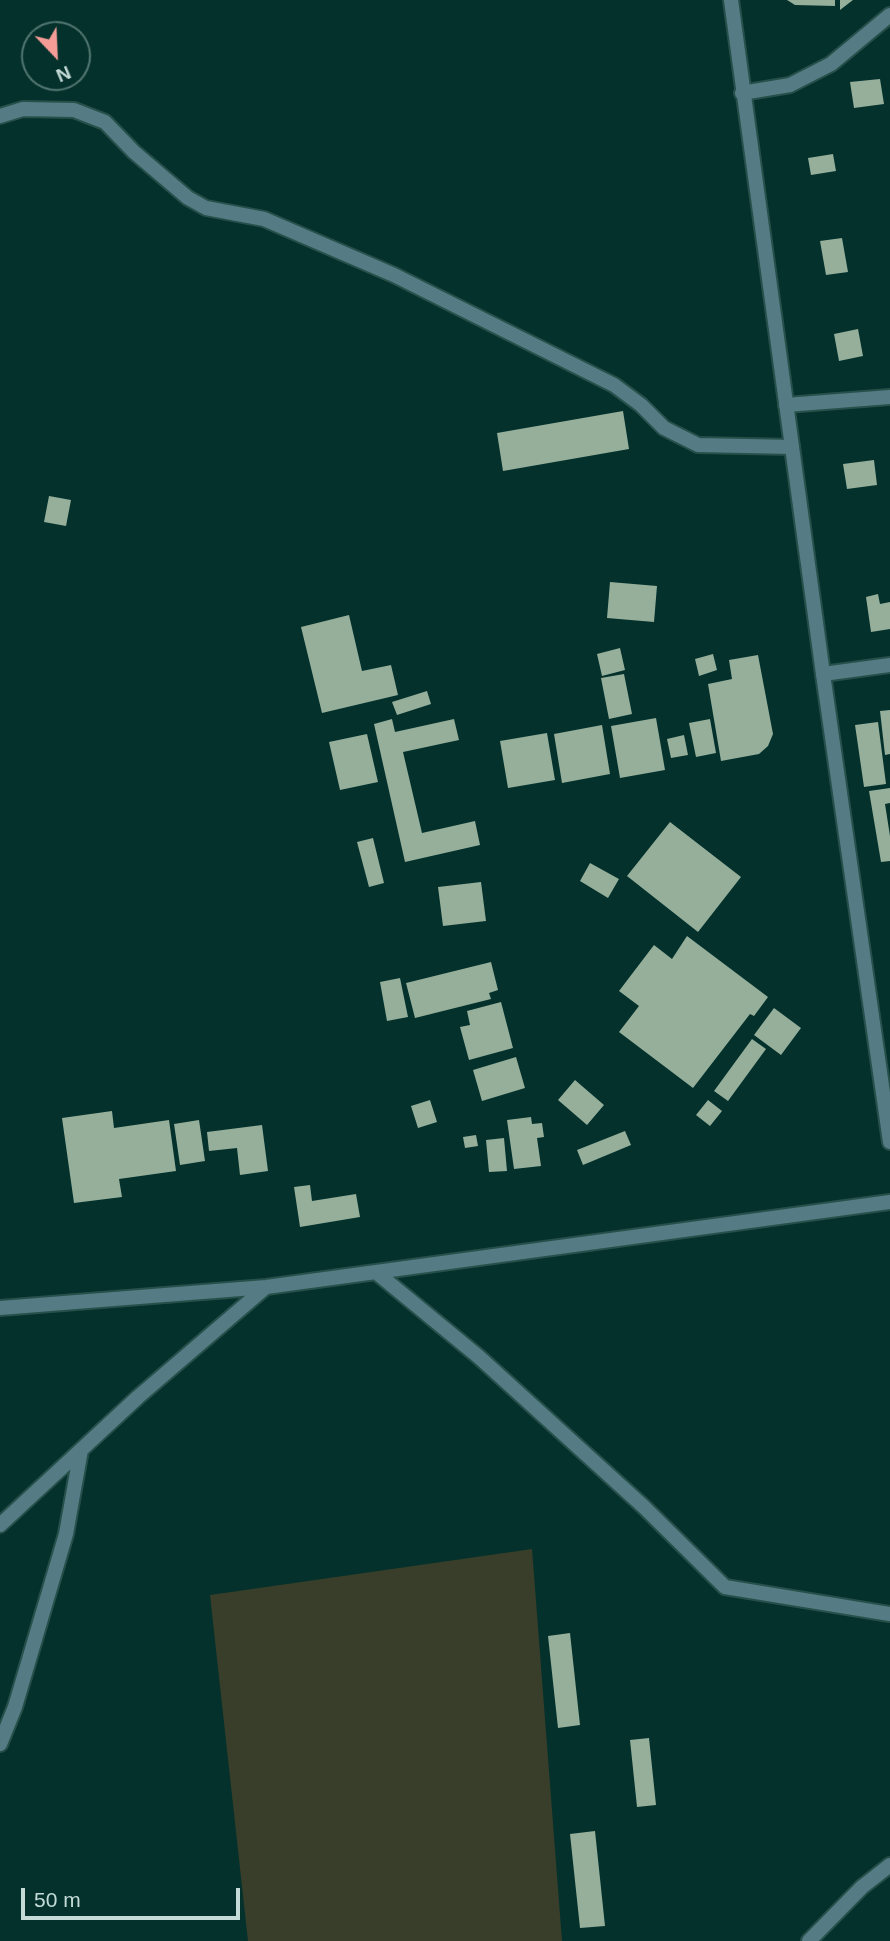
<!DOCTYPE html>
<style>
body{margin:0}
#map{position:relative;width:890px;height:1941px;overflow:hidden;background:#04312c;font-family:Arial,sans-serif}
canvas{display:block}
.north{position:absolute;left:21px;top:21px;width:70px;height:70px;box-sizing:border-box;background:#04312c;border:2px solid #517570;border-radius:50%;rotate:157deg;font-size:19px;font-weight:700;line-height:28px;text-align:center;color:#c5dbd7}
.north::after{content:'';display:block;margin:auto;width:24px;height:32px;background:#f59c96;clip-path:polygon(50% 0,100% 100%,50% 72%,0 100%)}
.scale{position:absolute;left:21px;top:1888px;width:219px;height:32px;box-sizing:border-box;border:4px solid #c5dbd7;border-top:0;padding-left:9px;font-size:21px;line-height:24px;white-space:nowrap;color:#c5dbd7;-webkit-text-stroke:5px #04312c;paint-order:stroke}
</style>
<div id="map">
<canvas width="890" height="1941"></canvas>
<div class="north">N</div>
<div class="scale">50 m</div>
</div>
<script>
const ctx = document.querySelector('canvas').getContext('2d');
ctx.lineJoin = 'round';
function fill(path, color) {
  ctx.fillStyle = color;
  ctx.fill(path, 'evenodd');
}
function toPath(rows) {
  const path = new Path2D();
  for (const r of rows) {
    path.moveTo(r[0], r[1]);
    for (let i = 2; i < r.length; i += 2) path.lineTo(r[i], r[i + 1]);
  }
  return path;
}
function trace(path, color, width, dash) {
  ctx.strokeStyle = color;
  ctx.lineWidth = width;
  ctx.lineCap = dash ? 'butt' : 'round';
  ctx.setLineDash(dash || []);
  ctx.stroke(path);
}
const green = toPath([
 [532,1549,562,1941,248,1941,210,1595]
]);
const building = toPath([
 [787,0,835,0,835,6,795,5],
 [840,0,853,0,840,10],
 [880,79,884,104,854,108,850,82],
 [833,154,836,171,811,175,808,158],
 [842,238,848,272,826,275,820,241],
 [858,329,863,356,839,361,834,334],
 [623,411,629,449,503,471,497,433],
 [874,460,877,485,847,489,843,464],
 [49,496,71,500,66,526,44,522],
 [610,582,657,586,654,622,607,618],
 [878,594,880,604,890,602,890,629,871,632,866,597],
 [349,615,362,671,391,665,398,695,322,713,301,627],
 [620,648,625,670,602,676,597,654],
 [713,654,717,670,699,676,695,659],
 [758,655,773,734,768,746,759,754,721,761,708,684,732,679,729,660],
 [624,674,632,714,609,719,601,678],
 [427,691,431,704,397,715,392,702],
 [890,710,890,754,885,755,880,711],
 [656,718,665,770,620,778,611,726],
 [392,719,395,732,454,719,459,740,403,752,422,833,475,821,480,845,405,862,374,724],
 [710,719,716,753,696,757,689,723],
 [878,722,886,784,864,787,855,725],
 [602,725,610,774,562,783,554,734],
 [547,733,555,780,508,788,500,741],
 [367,734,378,782,340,790,329,742],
 [684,735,688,755,671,758,667,739],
 [890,788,890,803,885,804,890,836,890,861,881,862,869,791],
 [670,822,741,877,698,932,627,876],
 [373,838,384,883,369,887,357,842],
 [590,863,619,879,608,898,580,881],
 [481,882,486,921,443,926,438,887],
 [687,936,768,997,754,1016,750,1014,693,1088,619,1032,639,1006,619,991,654,945,672,959],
 [491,962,498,990,489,993,491,999,415,1018,406,983],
 [400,978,408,1017,387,1021,380,982],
 [501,1002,513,1048,469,1060,460,1027,470,1025,467,1011],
 [774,1008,801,1028,781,1055,754,1035],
 [752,1039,766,1049,728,1101,714,1091],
 [516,1057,525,1088,482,1101,473,1070],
 [575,1080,604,1105,587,1125,558,1100],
 [430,1100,437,1122,418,1128,411,1106],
 [708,1100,722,1111,710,1126,696,1115],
 [112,1111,114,1128,169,1120,176,1171,119,1179,122,1197,74,1203,62,1118],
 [531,1117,532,1124,542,1123,544,1137,537,1138,541,1166,514,1169,507,1120],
 [199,1120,205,1161,180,1165,174,1124],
 [262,1125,268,1171,240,1175,237,1148,209,1151,207,1132],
 [625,1131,631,1145,583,1165,577,1150],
 [476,1135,478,1146,465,1148,463,1137],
 [504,1138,507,1171,489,1172,486,1140],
 [310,1185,312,1201,356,1194,360,1217,300,1227,294,1187],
 [570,1633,580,1725,558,1728,548,1636],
 [649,1738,656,1805,637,1807,630,1740],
 [595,1831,605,1926,580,1928,570,1834]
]);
const minor = toPath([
 [742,93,790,85,831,64,890,15],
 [0,116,23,109,74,110,105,122,134,152,188,198,206,208,264,219,394,275,614,385,641,405,664,428,698,445,792,447],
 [786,405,890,397],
 [823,674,890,665],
 [377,1273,479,1357,644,1507,725,1587,890,1614],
 [0,1308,266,1287,890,1202],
 [0,1525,138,1397,266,1287],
 [0,1744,15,1707,66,1534,81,1450],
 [809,1941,862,1887,890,1865]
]);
const tertiary = toPath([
 [731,0,823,674,890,1142]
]);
fill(green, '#393e2a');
fill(building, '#95af9b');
trace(minor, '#27504b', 18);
trace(tertiary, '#27504b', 18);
trace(minor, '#557b85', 14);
trace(tertiary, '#557b85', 14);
</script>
